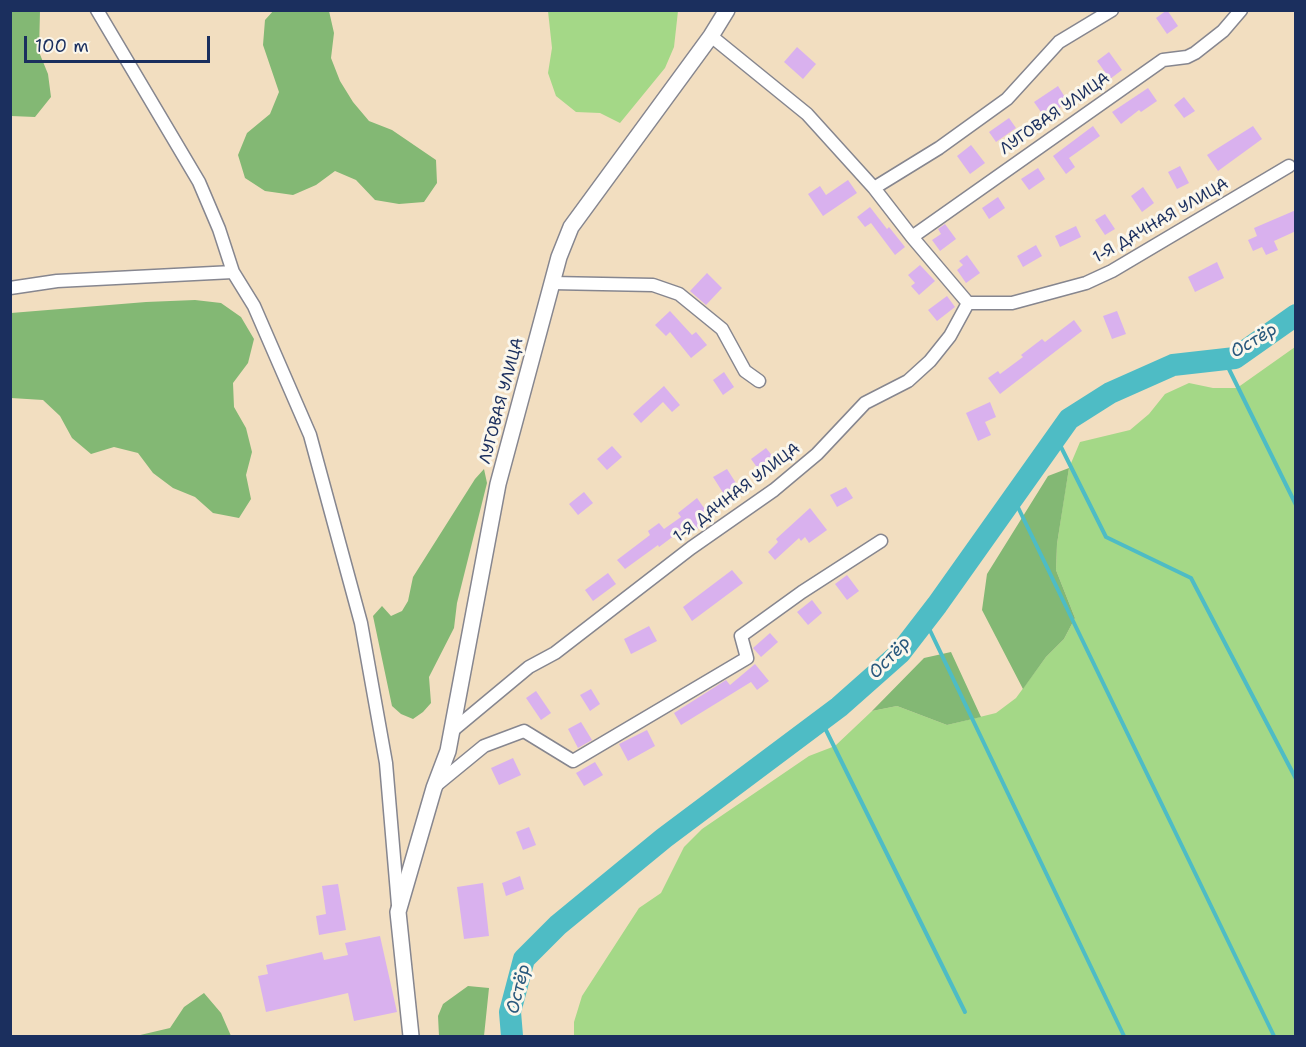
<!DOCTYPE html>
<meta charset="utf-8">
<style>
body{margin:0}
#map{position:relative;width:1306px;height:1047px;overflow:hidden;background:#f2dec0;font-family:"Shantell Sans",sans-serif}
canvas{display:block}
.frame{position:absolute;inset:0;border:12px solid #1b2f5e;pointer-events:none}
.scale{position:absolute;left:24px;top:36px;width:186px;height:27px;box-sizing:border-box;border:3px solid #1b2f5e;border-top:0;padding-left:8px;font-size:18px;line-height:21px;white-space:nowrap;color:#1b2f5e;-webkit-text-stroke:4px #fbf7ec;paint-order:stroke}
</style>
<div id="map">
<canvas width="1306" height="1047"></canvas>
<div class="frame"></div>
<div class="scale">100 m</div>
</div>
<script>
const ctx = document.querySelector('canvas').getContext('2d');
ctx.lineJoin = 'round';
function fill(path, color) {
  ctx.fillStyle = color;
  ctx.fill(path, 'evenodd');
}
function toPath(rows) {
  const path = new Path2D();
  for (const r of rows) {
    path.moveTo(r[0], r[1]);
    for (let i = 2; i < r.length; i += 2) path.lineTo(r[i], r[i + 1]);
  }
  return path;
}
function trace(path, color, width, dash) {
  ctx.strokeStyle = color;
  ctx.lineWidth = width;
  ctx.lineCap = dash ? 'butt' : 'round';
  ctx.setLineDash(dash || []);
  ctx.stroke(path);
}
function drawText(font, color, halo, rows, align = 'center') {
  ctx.font = font + ' "Shantell Sans",sans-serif';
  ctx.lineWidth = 6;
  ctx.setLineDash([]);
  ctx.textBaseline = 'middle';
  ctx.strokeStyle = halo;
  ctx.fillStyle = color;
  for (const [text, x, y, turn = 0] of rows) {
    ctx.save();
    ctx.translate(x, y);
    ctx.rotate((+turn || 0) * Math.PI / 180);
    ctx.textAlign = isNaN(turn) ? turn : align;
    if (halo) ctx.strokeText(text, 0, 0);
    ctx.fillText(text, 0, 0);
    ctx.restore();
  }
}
const green = toPath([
 [548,11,678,11,674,47,665,68,620,123,600,113,576,112,556,96,548,73,552,48],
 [1295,347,1295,1036,574,1036,574,1022,582,996,639,908,661,893,684,847,702,829,809,756,835,746,872,711,897,706,947,725,996,713,1016,698,1046,657,1064,639,1075,618,1056,570,1057,544,1065,492,1069,468,1080,442,1130,430,1149,414,1165,394,1189,383,1213,388,1237,388]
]);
const forest = toPath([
 [11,10,40,11,39,52,48,74,51,97,35,117,11,116],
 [274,10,329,11,334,33,331,58,340,81,353,102,369,121,392,130,436,160,437,183,424,202,399,204,375,200,356,180,335,171,316,185,293,195,265,191,245,178,238,155,247,133,270,114,279,92,263,45,265,20],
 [195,300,221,303,241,317,254,339,248,363,233,383,234,407,246,428,252,452,246,475,251,499,239,518,213,513,195,497,173,488,153,473,138,453,114,447,91,454,72,438,60,416,43,400,11,398,11,313,146,302],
 [1069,468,1057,544,1056,570,1075,618,1064,639,1046,657,1023,689,982,610,987,574,1048,476],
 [484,469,487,483,457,603,454,628,429,677,431,703,423,712,413,719,401,714,392,706,373,616,382,606,391,616,402,611,408,601,413,577,475,479],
 [951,652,981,717,947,725,897,706,872,711,924,658],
 [468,986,489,988,484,1036,439,1036,438,1016,443,1004],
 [204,993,221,1013,231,1036,136,1036,170,1028,184,1007]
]);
const stream = toPath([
 [1224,359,1296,505],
 [1056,437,1106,537,1191,578,1296,779],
 [1013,497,1274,1036],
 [925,620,1124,1036],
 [821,720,965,1012]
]);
const river = toPath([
 [512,1036,510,1012,524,959,558,925,664,838,839,707,900,653,937,605,1069,419,1110,393,1173,365,1235,358,1296,315]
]);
const building = toPath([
 [1167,10,1178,26,1167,34,1156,18],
 [797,47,816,64,803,79,784,62],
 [1109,52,1122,70,1110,79,1097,61],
 [1058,86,1068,102,1045,118,1034,102],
 [1148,88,1157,101,1141,112,1139,110,1121,124,1112,112],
 [1184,97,1195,111,1184,118,1174,105],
 [1009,118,1016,128,996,142,989,132],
 [1093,126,1100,136,1069,158,1075,167,1066,174,1053,156],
 [1253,126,1262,139,1218,171,1207,155],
 [971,145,985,163,970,174,957,156],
 [1180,166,1189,183,1177,189,1168,172],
 [1038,168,1045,179,1029,190,1021,179],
 [848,180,857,193,823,216,808,194,820,186,826,195],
 [1143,187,1154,203,1142,212,1131,196],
 [998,197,1005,208,989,219,982,208],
 [870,207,887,229,889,227,905,247,895,255,871,223,865,227,857,217],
 [1296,210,1296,231,1274,241,1278,250,1266,255,1262,247,1253,251,1248,240,1257,236,1254,228],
 [1105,214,1115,229,1105,235,1095,220],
 [945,224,956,239,940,251,932,240,941,234,938,229],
 [1076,226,1081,237,1060,247,1055,236],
 [1036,245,1042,256,1023,267,1017,256],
 [967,255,980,273,966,283,957,270,963,265,959,261],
 [1217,262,1224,278,1195,292,1188,277],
 [920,265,935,281,919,295,911,286,915,283,908,275],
 [707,273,722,288,706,305,690,291],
 [947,296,955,307,937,321,928,310],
 [670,311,692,335,696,332,707,345,691,358,670,332,666,336,655,325],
 [1117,311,1126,334,1112,339,1103,316],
 [1074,320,1082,331,1000,394,988,378,998,371,1000,374,1023,357,1021,355,1042,339,1045,342],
 [724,372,734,387,723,395,713,380],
 [664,386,680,405,672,412,663,402,641,423,633,414],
 [990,402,996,417,985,422,991,435,978,441,966,413],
 [612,446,622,457,607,470,597,459],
 [766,448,779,464,771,470,768,467,761,473,751,459],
 [727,469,741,491,727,499,713,477],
 [846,487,853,498,837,507,830,495],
 [584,492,593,503,578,515,569,504],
 [697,498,709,515,703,520,705,523,697,529,694,526,690,529,687,526,659,547,658,545,625,569,617,560,650,535,648,531,659,523,664,529,681,517,678,513],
 [810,508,827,530,809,543,805,537,801,541,799,538,775,560,768,552,778,542,776,539],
 [732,570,743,583,692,621,683,607],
 [608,573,616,584,593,601,585,590],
 [847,575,859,591,847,600,835,584],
 [812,600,822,613,808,625,797,612],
 [649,626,657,641,631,654,624,639],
 [770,633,778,642,761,657,753,648],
 [755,664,769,681,757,690,751,682,681,725,674,713,726,680,730,685],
 [591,689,600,704,590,711,580,695],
 [536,691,551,713,541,720,526,698],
 [581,722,592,740,578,748,568,729],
 [647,730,655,746,628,761,619,744],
 [513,758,521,775,499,785,491,768],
 [595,762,603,775,584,786,576,773],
 [529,827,536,845,523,850,516,832],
 [520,876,524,889,506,896,502,883],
 [483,883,489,936,464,939,457,887],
 [338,884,346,930,319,935,316,916,326,914,322,886],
 [380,936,397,1012,354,1021,348,993,266,1012,258,976,268,974,266,965,322,952,324,960,348,955,345,943]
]);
const minor = toPath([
 [97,10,199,182,219,229,233,272,254,306,310,435,361,623,386,763,398,905],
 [711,36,807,114,874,188,912,237,968,303],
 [874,188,939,148,1007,99,1059,42,1112,10],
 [912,237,1163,60,1187,57,1195,53,1223,31,1241,10],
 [552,283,653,285,679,294,722,329,745,371,759,381],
 [10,288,57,281,233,272],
 [968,303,1012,303,1086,283,1112,271,1289,166],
 [452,731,529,667,555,653,691,548,774,490,817,454,865,403,908,381,930,361,950,336,968,303],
 [434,787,484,746,524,731,573,761,747,658,741,636,802,592,881,541]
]);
const tertiary = toPath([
 [411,1036,398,912,434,788,448,751,498,484,559,257,571,227,711,36,727,10]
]);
const streetNames = [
 ["ЛУГОВАЯ УЛИЦА",1055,114,-35],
 ["1-Я ДАЧНАЯ УЛИЦА",1161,221,-30],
 ["ЛУГОВАЯ УЛИЦА",502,401,-75],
 ["1-Я ДАЧНАЯ УЛИЦА",737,493,-37]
];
const waterNames = [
 ["Остёр",1254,341,-31],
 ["Остёр",890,658,-46],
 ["Остёр",519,989,-76]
];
fill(green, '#a4d887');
fill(forest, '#83b874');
trace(stream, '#4ebcc5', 4);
trace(river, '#4ebcc5', 22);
fill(building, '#d9b1ee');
trace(minor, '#86868f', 15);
trace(tertiary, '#86868f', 18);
trace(minor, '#fff', 12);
trace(tertiary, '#fff', 15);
drawText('16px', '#1b2f5e', '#fbf7ec', streetNames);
drawText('italic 18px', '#2a597d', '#fbf7ec', waterNames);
</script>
